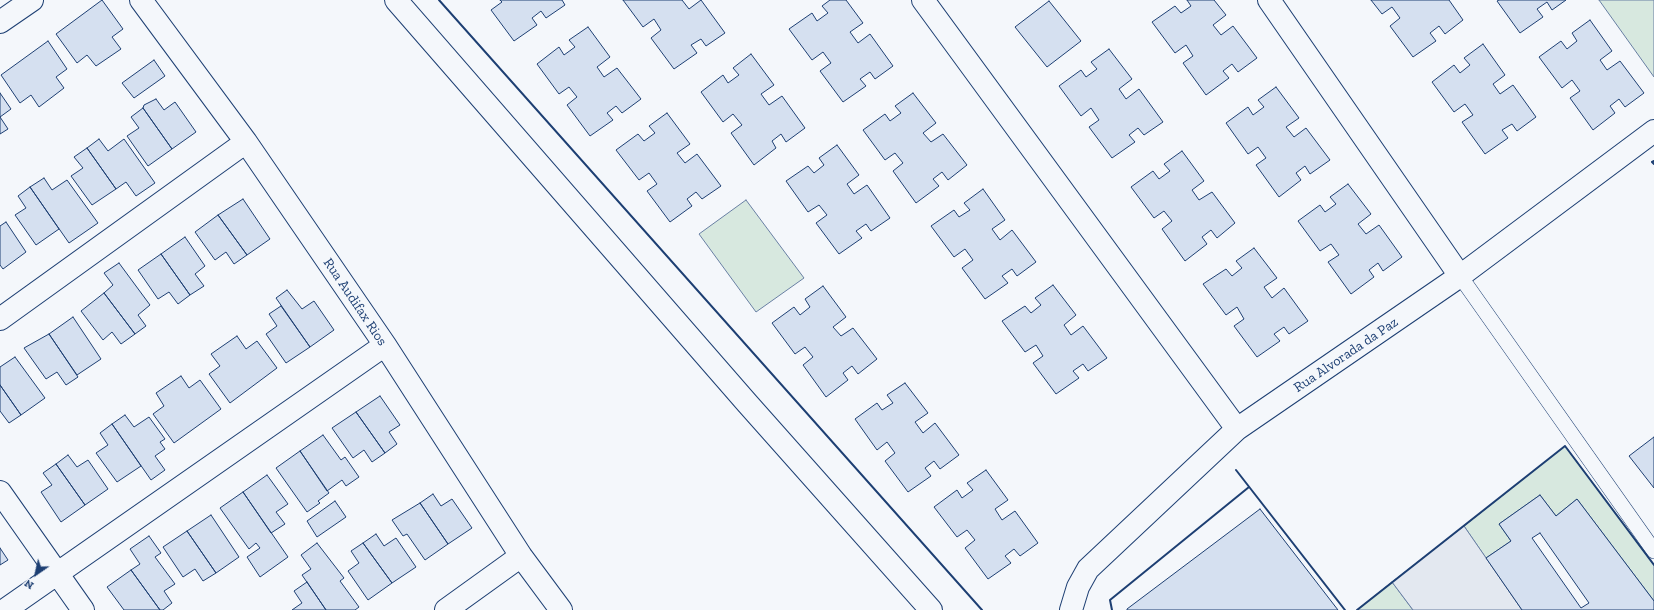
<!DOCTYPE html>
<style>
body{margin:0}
#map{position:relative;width:1654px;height:610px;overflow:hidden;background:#f4f7fb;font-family:"Zilla Slab",serif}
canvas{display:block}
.north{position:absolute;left:16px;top:554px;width:40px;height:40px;-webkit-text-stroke:3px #f4f7fb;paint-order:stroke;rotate:214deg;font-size:11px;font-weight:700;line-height:16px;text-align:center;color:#1d3f73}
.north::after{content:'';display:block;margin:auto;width:14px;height:18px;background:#1d3f73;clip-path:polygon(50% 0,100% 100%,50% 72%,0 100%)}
</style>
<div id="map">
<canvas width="1654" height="610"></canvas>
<div class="north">N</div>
</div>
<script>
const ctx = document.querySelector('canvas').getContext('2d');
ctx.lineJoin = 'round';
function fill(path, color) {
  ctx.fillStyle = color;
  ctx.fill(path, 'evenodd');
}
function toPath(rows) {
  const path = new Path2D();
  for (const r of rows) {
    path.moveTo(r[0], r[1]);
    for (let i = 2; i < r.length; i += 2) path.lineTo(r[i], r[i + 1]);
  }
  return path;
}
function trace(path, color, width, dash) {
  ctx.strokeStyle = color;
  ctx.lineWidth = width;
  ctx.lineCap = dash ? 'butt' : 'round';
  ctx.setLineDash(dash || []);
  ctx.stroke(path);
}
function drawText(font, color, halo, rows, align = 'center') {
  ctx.font = font + ' "Zilla Slab",serif';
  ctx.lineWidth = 3;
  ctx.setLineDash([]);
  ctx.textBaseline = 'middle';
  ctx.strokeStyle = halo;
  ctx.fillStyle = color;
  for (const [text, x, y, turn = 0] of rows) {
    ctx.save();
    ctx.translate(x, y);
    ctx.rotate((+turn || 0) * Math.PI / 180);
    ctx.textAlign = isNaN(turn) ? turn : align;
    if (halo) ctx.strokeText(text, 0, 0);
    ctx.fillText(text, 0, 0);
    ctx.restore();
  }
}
const green = toPath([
 [1599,0,1654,0,1654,77,1599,0],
 [746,200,804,278,756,312,699,234,746,200],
 [1565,446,1654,565,1654,601,1577,499,1556,516,1540,495,1499,524,1511,541,1486,558,1464,526,1565,446],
 [1392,582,1413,610,1357,610,1392,582]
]);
const parking = toPath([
 [1464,526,1522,610,1413,610,1392,582,1464,526]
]);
const building = toPath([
 [102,0,123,29,112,37,121,49,96,66,87,55,77,63,56,34,102,0],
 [500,0,562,0,565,5,546,18,541,11,532,18,537,25,514,41,491,10,502,2,500,0],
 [623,0,682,0,689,9,701,0,725,33,706,46,701,39,691,45,697,53,674,69,651,38,661,30,654,19,643,27,623,0],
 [830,0,846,0,863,23,850,32,858,43,870,34,893,66,875,79,870,72,860,79,866,86,843,102,820,71,831,63,823,52,812,60,789,29,812,13,817,21,828,13,822,6,830,0],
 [1187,0,1214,0,1226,15,1213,25,1221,35,1233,26,1257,58,1238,72,1232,64,1223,71,1229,78,1206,95,1183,63,1193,56,1186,45,1175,53,1152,22,1175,6,1181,13,1191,6,1187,0],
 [1371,0,1449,0,1463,20,1445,34,1439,26,1430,33,1436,41,1413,57,1390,26,1400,18,1392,7,1382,14,1371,0],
 [1499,0,1566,0,1552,10,1547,2,1537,9,1543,17,1520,33,1497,1,1499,0],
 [1049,1,1081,41,1047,67,1015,27,1049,1],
 [1590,20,1612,51,1600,60,1607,70,1620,61,1644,93,1625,107,1619,99,1610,106,1615,113,1593,130,1570,98,1580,91,1572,80,1562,88,1539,57,1561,41,1567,49,1577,41,1572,33,1590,20],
 [588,27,610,57,597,67,604,77,617,68,641,99,622,113,616,106,607,113,613,120,590,136,567,105,577,97,569,87,559,94,537,64,559,47,564,55,575,47,569,40,588,27],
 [48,41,67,69,56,77,64,88,39,107,31,95,20,103,1,75,48,41],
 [1483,44,1505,75,1493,84,1500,94,1513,85,1536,117,1517,131,1512,124,1502,130,1508,138,1485,154,1462,122,1473,115,1465,104,1454,112,1432,82,1454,65,1460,73,1470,65,1464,58,1483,44],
 [1109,49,1132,79,1119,89,1126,99,1139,89,1163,122,1144,135,1138,128,1129,135,1135,142,1112,158,1089,127,1099,120,1091,108,1081,116,1059,86,1081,70,1086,77,1097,69,1091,62,1109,49],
 [751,54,774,85,761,94,769,105,782,96,805,128,786,142,781,134,772,141,776,148,754,165,731,133,742,125,733,114,723,122,701,92,723,75,728,83,739,75,733,68,751,54],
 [154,60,165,76,134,98,122,83,154,60],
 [1276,87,1299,118,1286,127,1294,137,1306,128,1330,160,1310,174,1305,166,1296,173,1301,180,1279,197,1256,165,1266,158,1258,147,1248,154,1226,123,1248,107,1253,115,1264,107,1258,100,1276,87],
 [0,93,11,109,0,117,0,93],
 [913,93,936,123,923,133,931,142,943,134,967,165,948,180,942,172,933,179,939,186,916,203,893,171,903,163,895,153,885,160,863,130,885,114,890,121,901,113,895,106,913,93],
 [156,99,164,110,175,102,196,132,172,149,143,108,144,105,156,99],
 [143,108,172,149,148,166,127,136,139,128,131,117,143,108],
 [667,113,690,144,677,153,685,163,697,154,721,186,702,199,696,192,687,199,692,206,670,222,647,191,657,184,649,173,639,180,616,150,638,134,644,141,655,133,649,126,667,113],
 [0,117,8,129,0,134,0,117],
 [99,139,108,151,124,139,155,183,136,196,126,182,116,189,87,148,99,139],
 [837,145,859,175,847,184,854,194,867,185,890,218,871,231,866,224,856,231,862,238,839,254,816,223,827,215,819,205,808,212,786,181,808,166,814,173,824,165,819,158,837,145],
 [87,148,116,189,92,205,71,176,83,168,74,157,87,148],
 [1182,151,1204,181,1192,190,1199,200,1212,192,1235,223,1217,238,1211,230,1202,237,1207,244,1185,261,1162,229,1172,221,1164,211,1154,218,1131,187,1153,171,1159,179,1170,171,1164,164,1182,151],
 [44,178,52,190,67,180,98,223,69,243,30,187,44,178],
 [1348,184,1371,214,1358,224,1366,234,1379,225,1402,257,1383,271,1378,263,1369,270,1374,277,1351,294,1328,262,1339,255,1331,244,1320,251,1298,221,1320,205,1325,212,1336,204,1330,197,1348,184],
 [30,187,59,229,36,245,15,215,26,208,18,196,30,187],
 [983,189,1005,220,992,229,1000,240,1012,230,1036,262,1017,276,1012,269,1002,276,1008,283,985,299,962,268,973,260,965,249,954,257,931,226,954,210,959,217,970,210,964,203,983,189],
 [243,199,270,239,247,255,218,215,243,199],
 [218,215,247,255,234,264,226,252,215,260,195,232,218,215],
 [6,222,26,252,3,269,0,265,0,226,6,222],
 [185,237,205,266,195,274,204,286,190,295,161,254,185,237],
 [1254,248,1277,278,1264,287,1272,298,1284,288,1308,321,1289,334,1284,327,1274,334,1280,341,1257,357,1234,326,1244,319,1237,307,1226,315,1203,284,1226,269,1232,276,1242,268,1236,261,1254,248],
 [161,254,190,295,178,304,169,292,158,299,138,270,161,254],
 [119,263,150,305,138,315,146,326,135,334,104,293,113,285,104,273,119,263],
 [1053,285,1076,315,1064,325,1071,335,1083,326,1107,358,1088,371,1083,364,1073,371,1079,378,1056,394,1033,363,1043,356,1036,345,1025,352,1002,321,1025,306,1031,313,1041,305,1035,298,1053,285],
 [823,286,846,317,833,327,841,336,853,328,877,359,858,374,852,366,843,373,848,380,826,397,803,365,813,357,805,347,795,354,772,323,794,307,800,315,810,307,805,299,823,286],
 [287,290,302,309,314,301,334,330,310,347,276,298,287,290],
 [104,293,135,334,121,344,112,332,103,340,81,311,104,293],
 [281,306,310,347,286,363,266,334,277,326,269,314,281,306],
 [73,317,101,359,77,375,49,334,73,317],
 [49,334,78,377,66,385,57,372,46,379,24,348,49,334],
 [237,336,246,349,257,341,277,368,230,403,209,374,220,366,211,354,237,336],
 [15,357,45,398,21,415,0,385,0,367,15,357],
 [181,376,189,388,200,380,221,409,174,443,153,414,164,406,156,393,181,376],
 [905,383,928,413,915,422,923,433,935,423,959,455,940,469,934,461,925,468,931,476,908,492,885,461,895,453,887,442,877,450,855,419,877,403,882,410,893,403,887,395,905,383],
 [0,385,21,415,9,423,0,411,0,385],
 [380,396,400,425,389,432,397,444,385,453,356,412,380,396],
 [356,412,385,453,372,462,364,450,353,458,332,428,356,412],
 [125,415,134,427,149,417,165,439,160,442,165,449,155,456,165,470,151,480,112,424,125,415],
 [112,424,141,466,117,482,96,453,108,445,100,433,112,424],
 [323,435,341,460,345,457,359,477,346,486,342,480,327,491,300,451,323,435],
 [1654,437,1654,488,1629,456,1654,437],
 [300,451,329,493,318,501,320,503,307,512,276,468,300,451],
 [68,455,77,467,88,460,108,489,85,505,56,464,68,455],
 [56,464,85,505,61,522,41,492,52,485,43,473,56,464],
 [986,470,1008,500,995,509,1002,520,1015,511,1038,543,1020,556,1014,549,1005,556,1011,563,988,579,965,548,975,540,967,530,957,537,934,507,957,490,962,498,973,490,967,483,986,470],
 [267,475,288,504,276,512,285,524,271,533,243,492,267,475],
 [243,492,288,557,260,577,247,557,260,548,256,543,249,549,220,508,243,492],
 [433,494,441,506,452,499,472,528,448,544,420,503,433,494],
 [1540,495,1556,516,1577,499,1654,601,1654,610,1522,610,1486,558,1511,541,1499,524,1540,495],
 [1540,533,1589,603,1581,608,1532,538,1540,533],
 [335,501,346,517,317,537,307,521,335,501],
 [420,503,448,544,425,560,407,534,403,536,392,520,420,503],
 [1260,509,1338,610,1127,610,1127,609,1260,509],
 [211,515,239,557,216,573,187,531,211,515],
 [187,531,216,573,203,581,195,569,183,577,163,547,187,531],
 [376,534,384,546,396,538,416,567,392,583,363,543,376,534],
 [149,536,161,553,155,557,175,584,164,591,172,603,163,610,160,610,131,570,140,564,130,549,149,536],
 [317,543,344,578,340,581,359,607,355,610,326,610,302,575,311,569,301,555,317,543],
 [363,543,392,583,368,600,348,571,359,563,351,551,363,543],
 [0,548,8,560,0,565,0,548],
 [131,570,160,610,124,610,107,587,131,570],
 [307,582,326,610,292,610,302,603,294,591,307,582]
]);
const lane = toPath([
 [1460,276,1654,551]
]);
const street = toPath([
 [141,0,246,142,385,345,521,556,561,610],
 [396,0,747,403,931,610],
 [923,0,1237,429],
 [1269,0,1460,276],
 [0,22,32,0],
 [0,319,246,142],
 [0,492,83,610],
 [5,610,385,345],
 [446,610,521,556],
 [1071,610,1078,587,1088,569,1237,429,1460,276,1654,131]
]);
const wall = toPath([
 [439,0,982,610],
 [1654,161,1652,162,1654,164],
 [1236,470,1345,610],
 [1112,610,1110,600,1249,487],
 [1357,610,1565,446,1654,565]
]);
const streetNames = [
 ["Rua Audifax Rios",355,302,56],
 ["Rua Alvorada da Paz",1346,355,-34]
];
fill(green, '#d7e8df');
trace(green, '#687fa3', 1);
fill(parking, '#e3e8f0');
trace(parking, '#687fa3', 1);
fill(building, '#d5e0f0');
trace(building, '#1d3f73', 1);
trace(lane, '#1d3f73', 16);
trace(street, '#1d3f73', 24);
trace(lane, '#f4f7fb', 15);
trace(street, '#f4f7fb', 22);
trace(wall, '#1d3f73', 2);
drawText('14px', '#1d3f73', '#f4f7fb', streetNames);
</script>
